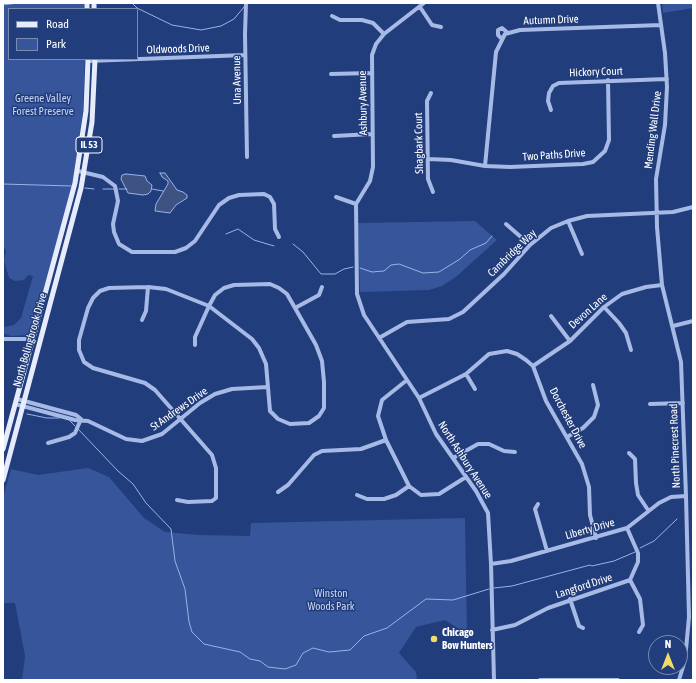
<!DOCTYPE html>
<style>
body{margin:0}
#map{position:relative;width:696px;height:683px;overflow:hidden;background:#223d7c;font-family:"Asap Condensed",sans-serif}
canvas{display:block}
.frame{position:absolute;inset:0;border:4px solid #fff;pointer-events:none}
.legend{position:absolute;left:8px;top:8px;width:130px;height:52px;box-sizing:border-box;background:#223d7c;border:1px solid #7a8bb0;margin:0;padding:5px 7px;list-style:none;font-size:12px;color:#fff}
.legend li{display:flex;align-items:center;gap:8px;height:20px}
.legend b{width:20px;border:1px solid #7a8bb0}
.north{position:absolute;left:648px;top:635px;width:40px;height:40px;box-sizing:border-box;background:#223d7c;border:1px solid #7a8bb0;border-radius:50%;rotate:0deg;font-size:11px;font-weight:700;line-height:16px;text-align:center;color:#fff}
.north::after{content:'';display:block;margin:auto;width:14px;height:18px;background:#f1dc68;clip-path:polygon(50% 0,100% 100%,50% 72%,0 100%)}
</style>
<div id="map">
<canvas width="696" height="683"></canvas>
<div class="frame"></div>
<ul class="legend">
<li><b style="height:5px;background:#e7ecfd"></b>Road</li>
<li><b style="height:11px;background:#36559a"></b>Park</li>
</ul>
<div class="north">N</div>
</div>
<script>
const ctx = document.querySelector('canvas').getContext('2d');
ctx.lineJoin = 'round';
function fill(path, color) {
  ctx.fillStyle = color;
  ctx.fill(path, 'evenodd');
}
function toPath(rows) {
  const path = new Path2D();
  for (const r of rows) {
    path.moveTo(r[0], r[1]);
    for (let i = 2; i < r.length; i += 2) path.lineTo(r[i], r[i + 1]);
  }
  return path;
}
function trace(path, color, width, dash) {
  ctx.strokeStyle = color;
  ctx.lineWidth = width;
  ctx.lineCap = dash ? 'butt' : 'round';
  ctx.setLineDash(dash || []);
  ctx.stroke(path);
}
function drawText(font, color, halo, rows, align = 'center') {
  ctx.font = font + ' "Asap Condensed",sans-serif';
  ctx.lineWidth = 3;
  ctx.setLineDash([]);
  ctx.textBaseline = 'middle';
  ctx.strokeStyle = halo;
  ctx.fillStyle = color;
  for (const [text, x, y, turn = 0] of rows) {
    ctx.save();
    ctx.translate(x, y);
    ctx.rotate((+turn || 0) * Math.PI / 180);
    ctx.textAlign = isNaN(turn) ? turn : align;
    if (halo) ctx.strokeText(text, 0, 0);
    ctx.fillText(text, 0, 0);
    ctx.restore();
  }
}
const green = toPath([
 [3,3,84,3,84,9,9,9,9,59,85,59,83,111,73,182,32,333,29,335,11,336,3,333,3,327,14,325,21,318,33,276,28,275,24,280,15,281,9,278,4,260,6,252,3,244],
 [662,3,693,3,693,8,663,13],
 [475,221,497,240,457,276,442,286,429,290,360,292,358,223],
 [88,468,109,477,144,518,165,532,199,535,250,536,251,523,465,518,467,634,445,620,416,627,399,653,416,672,417,680,22,680,25,656,15,603,3,603,3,497,11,469,38,475]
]);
const water = toPath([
 [160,173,165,173,177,190,183,192,187,195,187,198,176,205,170,213,155,211,156,204,168,184,168,181,162,177,160,173],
 [126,174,145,176,147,181,152,185,151,191,148,194,143,195,128,193,121,179,122,175,126,174]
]);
const stream = toPath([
 [27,3,80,3],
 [132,3,137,8,172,25,201,30,221,26,234,19,244,7],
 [3,5,18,3],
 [3,184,71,186],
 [85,188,94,189],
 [103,189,114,189],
 [119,189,127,189],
 [152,189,163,191],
 [226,234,238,229,254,240,274,246],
 [293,244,303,252,321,274,335,274,344,269,353,267],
 [360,268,372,272,384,271,391,265,399,264,423,273,439,272,460,259,470,250,486,243,492,236],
 [27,414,47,418,59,418],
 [70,421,75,426],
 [78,429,118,471,133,484,146,503,171,529,175,561,185,589,189,622,192,632,204,644,240,652,250,659,260,661,268,667,285,669,296,665,303,653,313,648,329,652,350,650,364,636,387,628,426,599,453,600,489,589],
 [640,548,654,541,677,519],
 [494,588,512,586,590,565,592,566,614,561,635,552]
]);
const minor = toPath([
 [246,3,245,34,247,157],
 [424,3,384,34,376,44,372,55,373,167,370,181,356,204,357,294,364,315,419,398,436,434,476,491,488,513,491,564,494,680],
 [658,3,665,53,667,87,665,125,656,179,657,227,662,285,681,362,686,496,689,617,685,660,679,680],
 [420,7,432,25,441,27],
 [332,16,340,20,362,20,373,23,384,34],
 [502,39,498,35,498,30,502,28,508,33],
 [88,61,245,55],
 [331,74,371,73],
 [431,93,427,101,428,179,433,192],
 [551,110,548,101,549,93,553,86,559,83,667,79],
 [334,136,372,134],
 [429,159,451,160,485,166,510,167,583,164,593,162,605,151,609,140,608,80],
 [485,166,496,52,505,34,520,30,661,25],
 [78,171,103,177,115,186,118,201,113,224,114,232,119,244,132,252,175,252,186,248,195,241,219,205,229,198,239,195,264,194,270,197,274,204,275,229,279,237],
 [336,197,356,204],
 [568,221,582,254],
 [506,224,530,245],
 [604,307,619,323,626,333,631,350],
 [295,308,319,295,322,287],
 [551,316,570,341],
 [142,320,146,311,148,287],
 [673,326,693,321],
 [379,338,407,322,449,319,463,312,504,274,530,245,551,228,568,221,587,216,673,212,693,207],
 [3,339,34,339],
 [533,366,570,341,604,307,622,294,646,287,662,285],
 [466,374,475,389],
 [407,380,382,400,378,416,386,440,409,486,421,495,439,494,466,477],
 [419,398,466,374,489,354,507,351,517,354,526,360,533,366,546,401,582,464,589,487,590,515,596,538],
 [17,399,76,415,81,419],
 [15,404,75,420,88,421,126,439,142,441,162,434,200,403,215,394,232,389,268,387],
 [650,404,683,403],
 [567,437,583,428,594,417,598,405,593,385],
 [48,443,69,437,75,433,81,419],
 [629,453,635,459,636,483,638,495,648,510],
 [453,458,478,444,489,444,504,451,515,452],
 [278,492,288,485,314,455,322,451,361,449,386,440],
 [357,495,367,499,384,499,396,495,409,486],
 [177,500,188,502,212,501,216,498,216,468,212,455,155,390,145,383,93,368,84,362,79,350,79,340,88,308,93,298,100,291,109,288,148,287,166,289,209,306,252,339,259,348,266,364,270,411,278,419,290,424,309,423,319,416,324,408,324,382,322,361,316,345,295,308,287,294,279,288,270,284,234,285,224,288,215,295,209,306,195,337,195,345],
 [538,504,535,509,547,551],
 [491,564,511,561,627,528,659,503,671,497,686,496],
 [630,580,640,599,643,625,639,632],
 [570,599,579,626,583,628],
 [492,630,515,625,548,608,630,580,638,562,638,553,627,528],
 [540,680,618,680]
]);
const major = toPath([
 [87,3,87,9],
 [94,3,94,9],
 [3,449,75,183,86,111,88,59],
 [3,480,81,188,92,122,95,59]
]);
const markers = [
 [434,639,4,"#f1dc68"]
];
const shields = [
 [89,145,26]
];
const shieldNames = [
 ["IL 53",89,145]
];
const streetNames = [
 ["Autumn Drive",551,20,-2],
 ["Oldwoods Drive",178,49,-2],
 ["Hickory Court",596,72,-2],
 ["Una Avenue",237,80,-91],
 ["Ashbury Avenue",363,103,-91],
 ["Mending Wall Drive",653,130,-83],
 ["Shagbark Court",419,143,-91],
 ["Two Paths Drive",554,155,-4],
 ["Cambridge Way",512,253,-44],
 ["Devon Lane",588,311,-42],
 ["North Bolingbrook Drive",30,340,-74],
 ["St Andrews Drive",179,409,-35],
 ["Dorchester Drive",568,418,62],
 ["North Pinecrest Road",675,446,-92],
 ["North Ashbury Avenue",465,460,57],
 ["Liberty Drive",590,529,-16],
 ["Langford Drive",584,586,-18]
];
const parkNames = [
 ["Greene Valley",43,99],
 ["Forest Preserve",43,112],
 ["Winston",331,594],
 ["Woods Park",331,607]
];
const poiNames = [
 ["Chicago",442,633],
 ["Bow Hunters",442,646]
];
fill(green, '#36559a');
fill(water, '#3f5382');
trace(water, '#9ab3e6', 1);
trace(stream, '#9ab3e6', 1);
trace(minor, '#a6bae5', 4);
trace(major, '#e7ecfd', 5);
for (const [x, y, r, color] of markers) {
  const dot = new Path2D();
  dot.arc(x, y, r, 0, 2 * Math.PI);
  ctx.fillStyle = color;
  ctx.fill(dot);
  trace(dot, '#223d7c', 1.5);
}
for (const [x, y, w] of shields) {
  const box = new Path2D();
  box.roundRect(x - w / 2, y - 8, w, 16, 3);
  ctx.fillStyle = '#223d7c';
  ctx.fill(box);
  trace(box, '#fff', 1);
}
drawText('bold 10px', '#fff', null, shieldNames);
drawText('11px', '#fff', '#223d7c', streetNames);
drawText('11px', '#c9d7f4', '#223d7c', parkNames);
drawText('bold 11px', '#fff', '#223d7c', poiNames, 'left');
</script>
